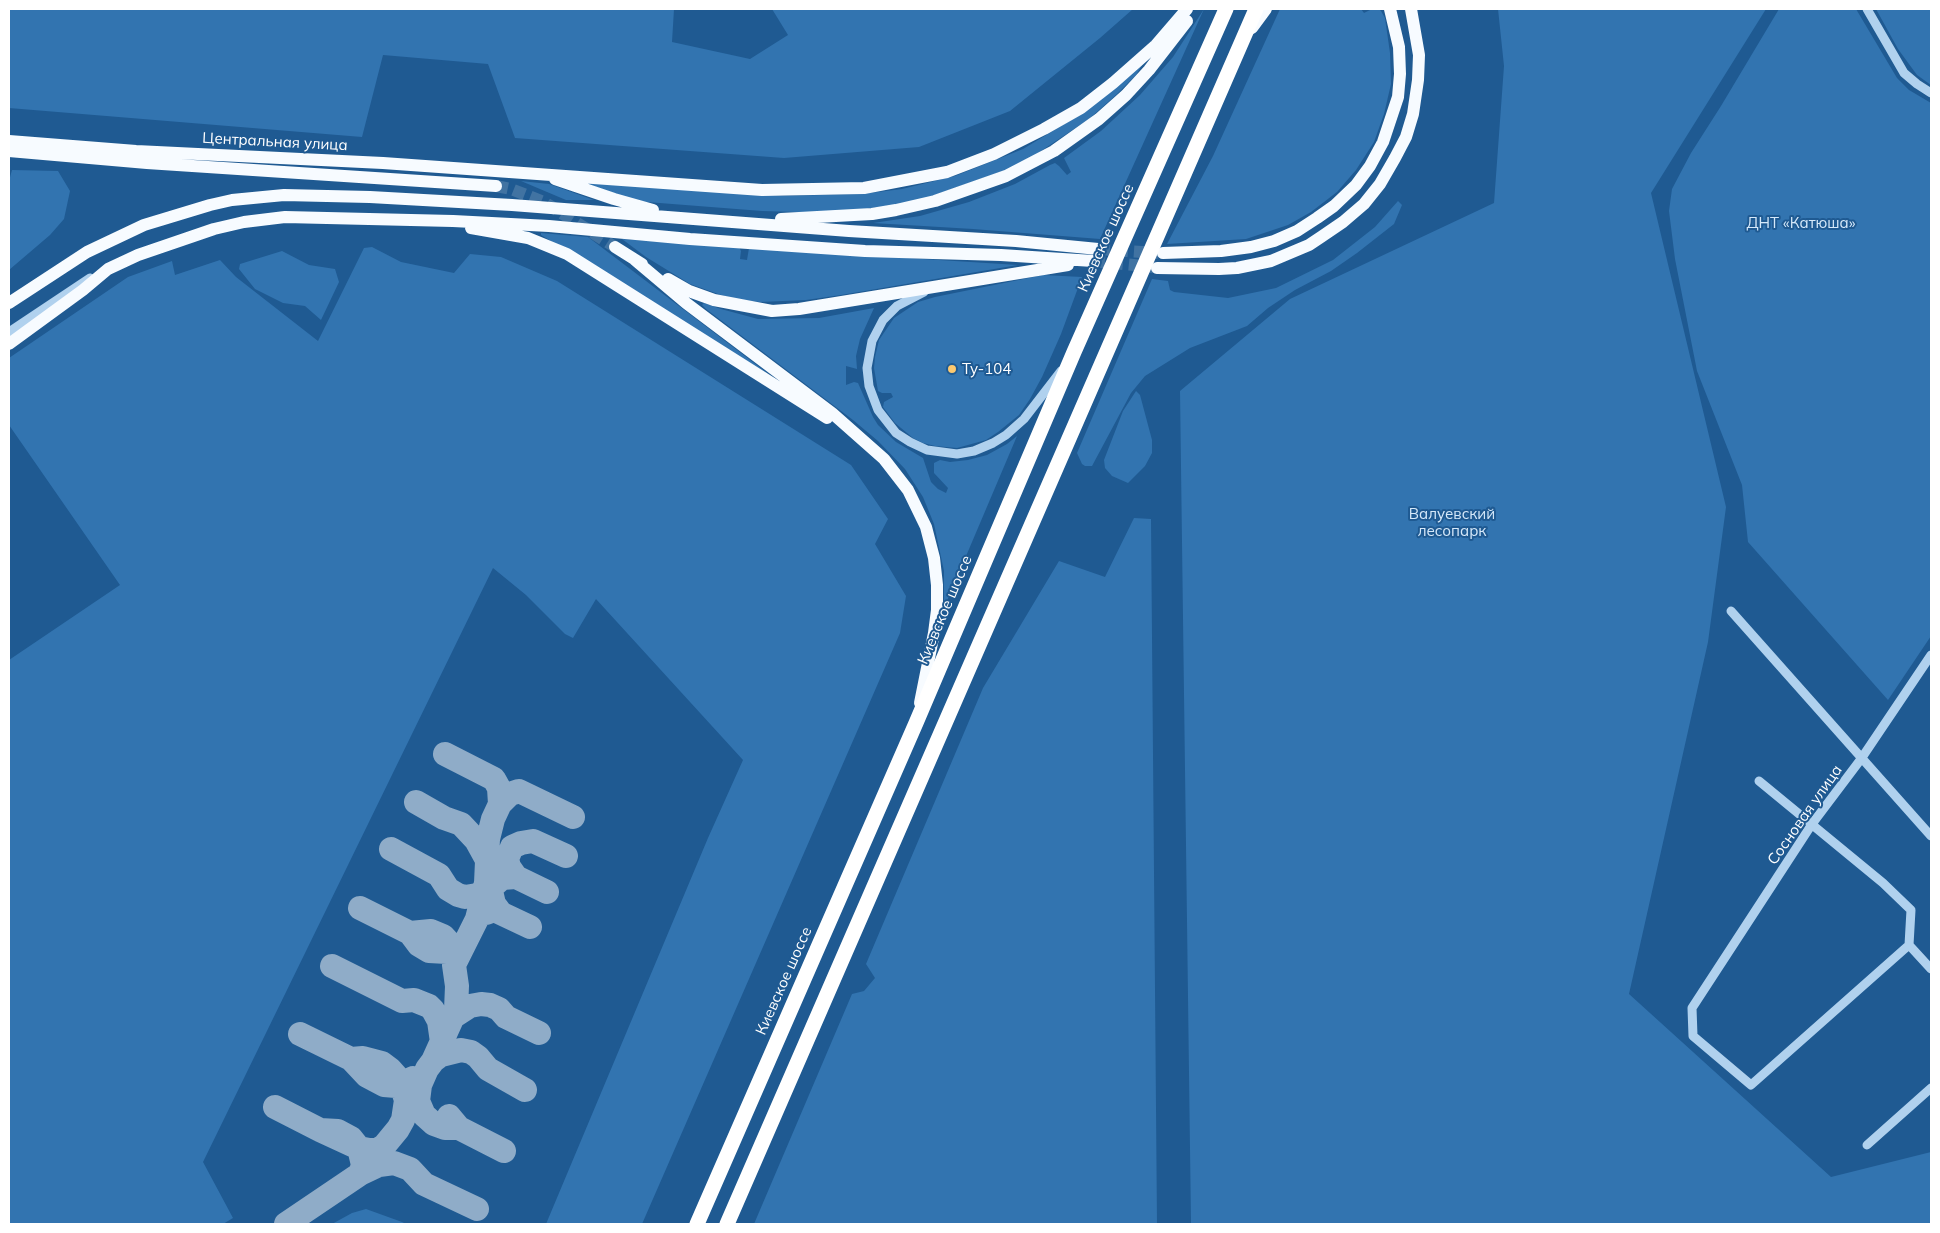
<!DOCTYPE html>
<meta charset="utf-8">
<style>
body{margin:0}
#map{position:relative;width:1940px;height:1233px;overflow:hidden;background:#1f5a92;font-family:Mulish,sans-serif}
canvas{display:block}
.frame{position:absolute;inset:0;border:10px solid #fff;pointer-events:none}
</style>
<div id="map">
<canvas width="1940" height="1233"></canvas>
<div class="frame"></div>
</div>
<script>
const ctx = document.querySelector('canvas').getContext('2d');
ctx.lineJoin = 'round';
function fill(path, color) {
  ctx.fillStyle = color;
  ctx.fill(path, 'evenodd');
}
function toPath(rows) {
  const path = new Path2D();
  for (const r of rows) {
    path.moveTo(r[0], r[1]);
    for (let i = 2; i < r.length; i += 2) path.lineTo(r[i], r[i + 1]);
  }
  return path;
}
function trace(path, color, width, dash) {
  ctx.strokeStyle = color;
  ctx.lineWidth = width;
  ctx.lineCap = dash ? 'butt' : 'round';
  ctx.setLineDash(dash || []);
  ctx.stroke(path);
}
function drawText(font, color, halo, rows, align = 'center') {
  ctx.font = font + ' Mulish,sans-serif';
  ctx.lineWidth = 4;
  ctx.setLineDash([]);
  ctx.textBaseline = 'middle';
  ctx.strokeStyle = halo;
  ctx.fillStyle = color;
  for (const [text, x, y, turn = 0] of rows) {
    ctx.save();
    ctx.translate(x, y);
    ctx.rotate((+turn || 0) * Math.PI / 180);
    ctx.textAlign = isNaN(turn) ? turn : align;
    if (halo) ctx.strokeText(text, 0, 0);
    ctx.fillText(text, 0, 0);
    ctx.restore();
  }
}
const green = toPath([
 [9,9,674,9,672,42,750,59,788,35,772,9,1133,9,1100,38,1010,111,919,147,784,158,515,138,488,64,383,55,362,137,9,108],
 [1204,9,1100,239,973,229,873,223,920,216,969,202,1015,184,1050,165,1055,163,1059,166,1067,175,1071,172,1064,158,1101,131,1140,95,1173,57],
 [1280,9,1361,9,1364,13,1372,9,1379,9,1381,11,1385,18,1390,53,1391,84,1384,114,1374,142,1356,170,1337,192,1311,212,1288,225,1246,239,1167,244,1213,156],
 [1498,9,1766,9,1651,193,1726,507,1708,642,1629,994,1831,1177,1931,1152,1931,1224,1191,1224,1180,391,1290,299,1494,203,1504,66],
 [1779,9,1856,9,1897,78,1909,90,1931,103,1931,636,1888,700,1748,542,1742,485,1697,371,1675,259,1669,211,1672,189,1691,153,1721,106],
 [1876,9,1931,9,1931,85,1917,75,1898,49],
 [1144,62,1136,75,1116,95,1089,119,1038,153,1011,168,915,202,834,213,762,211,634,201,576,182,783,196,862,194,902,189,955,176,1023,149,1086,111],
 [12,170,58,171,70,191,64,219,50,235,9,270,9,181],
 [521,181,549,184,594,200,566,200],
 [1398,201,1402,205,1394,224,1357,253,1331,271,1295,290,1268,308,1247,326,1190,348,1145,376,1131,393,1092,466,1085,466,1082,464,1077,453,1152,279,1168,281,1170,290,1174,292,1228,298,1276,288,1333,260,1375,227],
 [541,233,588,237,770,375,541,235],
 [622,239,739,247,741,251,740,259,747,260,749,248,1018,265,841,295,806,300,760,302,741,300,721,295,690,284,646,257],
 [372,247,401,262,454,273,470,254,501,257,557,281,851,465,888,519,875,544,906,596,900,633,642,1224,546,1224,708,838,743,760,596,599,573,638,565,634,526,595,493,568,203,1162,233,1218,223,1224,9,1224,9,660,120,585,9,425,9,358,128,277,172,261,175,275,220,260,236,277,318,341,364,248],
 [282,251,309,265,335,269,339,282,321,320,305,306,283,303,255,289,239,269,240,264],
 [1043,275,1082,277,1061,334,1042,377,1030,399,1019,415,998,432,986,440,957,448,935,446,923,443,913,438,895,423,883,407,884,402,893,397,891,393,882,393,878,391,874,368,875,357,879,340,894,318,918,302,935,297],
 [704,303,721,309,758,319,819,318,874,308,860,339,856,356,857,369,846,366,846,385,854,382,858,383,873,417,878,425,896,442,923,458,931,482,938,489,946,493,948,488,934,473,934,463,940,460,950,462,968,460,987,455,1007,444,1017,436,944,608,944,571,934,524,923,497,905,469,878,441,853,420,706,309,702,305],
 [1136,391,1140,395,1152,440,1152,453,1145,466,1128,483,1112,476,1105,468,1104,460,1123,411],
 [1134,518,1151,519,1157,1224,754,1224,852,994,864,991,875,978,866,964,983,688,1059,561,1105,577],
 [366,1209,402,1222,406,1224,332,1224,352,1213]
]);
const taxiway = toPath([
 [445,754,494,779,499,788,500,804],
 [416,802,444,818,461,824,476,840,487,860],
 [391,849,439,875,448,889,458,895,465,897,477,895,493,886],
 [516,877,509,867,507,859,512,847,521,843,533,841,566,856],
 [360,908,410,933,419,945,429,951,447,952,463,946],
 [500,912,494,904,491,891,493,886,502,878,516,877,547,892],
 [486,913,494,910,530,927],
 [410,933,431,931,443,936,455,949,457,956],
 [332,966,402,1001,414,1000,429,1006,433,1010,439,1021,442,1042],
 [453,1017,470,1006,481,1004,490,1005,499,1009,506,1017,539,1033],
 [300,1034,351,1059,363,1058,382,1063,390,1069,399,1079,406,1100,403,1120,398,1129,384,1146,377,1150,369,1150,359,1148,320,1130],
 [351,1059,367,1076,384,1085,396,1086,413,1078],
 [433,1061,456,1010,457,986,454,965,477,919,486,883,488,839,493,819,500,804,510,794,519,791,573,817],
 [275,1107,320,1130,338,1131,351,1138,359,1148,363,1165,360,1174,286,1224],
 [449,1116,459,1128,504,1151],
 [459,1128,445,1128,434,1124,424,1115,418,1101,420,1085,427,1069,433,1061,441,1055,461,1050,471,1052,478,1057,488,1069,525,1090],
 [360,1174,379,1165,394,1163,410,1169,424,1184,477,1209]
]);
const majorTunnel = toPath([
 [496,186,511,189,544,202,615,247],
 [1098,249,1158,253],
 [1093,261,1153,267]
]);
const minor = toPath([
 [1867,9,1904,73,1917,84,1931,93],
 [924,292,897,306,883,320,872,341,867,368,869,386,878,410,896,433,910,442,927,450,957,454,974,451,993,443,1006,435,1024,419,1061,371],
 [9,332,90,278],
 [1731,611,1931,836],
 [1759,781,1883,883,1911,910,1909,945,1931,969],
 [1909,945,1751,1085,1693,1036,1692,1008,1812,824,1861,759,1931,655],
 [1867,1145,1931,1088]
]);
const major = toPath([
 [1252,28,1266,9],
 [9,141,136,151,383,163,762,190,864,188,947,172,994,154,1044,129,1081,108,1113,83,1156,45,1187,9],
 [9,151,147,163,496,186],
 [555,179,614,199,653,210],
 [781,219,872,214,896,210,935,201,1006,176,1054,151,1099,119,1126,95,1149,70,1187,21],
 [471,228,528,238,567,254,827,418],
 [615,247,642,264],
 [1163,253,1221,251,1251,247,1274,241,1297,231,1317,218,1334,206,1356,185,1370,166,1383,142,1398,97,1400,74,1399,47,1390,9],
 [635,260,686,303,832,413,884,459,908,490,926,527,934,558,937,585,937,610,934,633,920,703],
 [1157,268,1219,269,1237,268,1271,261,1309,245,1321,237,1343,222,1364,204,1380,184,1395,158,1406,137,1413,114,1418,80,1419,55,1411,9],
 [668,279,689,291,714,300,772,311,799,309,1068,265],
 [9,303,87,252,144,225,210,205,232,200,284,195,370,197,512,205,849,231,1016,241,1098,249],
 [9,344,83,290,108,269,138,255,214,229,244,222,285,217,453,221,549,226,690,239,865,251,1001,255,1093,261]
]);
const highway = toPath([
 [697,1224,916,723,1074,352,1226,9],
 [727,1224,1256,9]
]);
const markers = [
 [952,369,5,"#fcc970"]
];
const streetNames = [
 ["Центральная улица",275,142,3],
 ["Киевское шоссе",1106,238,-66],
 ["Киевское шоссе",945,610,-67],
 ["Сосновая улица",1805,815,-55],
 ["Киевское шоссе",784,981,-66]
];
const parkNames = [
 ["ДНТ «Катюша»",1801,223],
 ["Валуевский",1452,514],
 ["лесопарк",1452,531]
];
const poiNames = [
 ["Ту-104",962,369]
];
fill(green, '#3274b0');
trace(taxiway, '#8facc8', 24);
trace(majorTunnel, '#4173a2', 12, [12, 6]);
trace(minor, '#b0d1ee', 9);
trace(major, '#f7fbff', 12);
trace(highway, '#fff', 15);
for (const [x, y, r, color] of markers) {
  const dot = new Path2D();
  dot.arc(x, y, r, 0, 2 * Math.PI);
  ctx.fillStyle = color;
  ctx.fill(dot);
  trace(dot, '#1f5a92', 2);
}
drawText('15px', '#fff', '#1f5a92', streetNames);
drawText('15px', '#d6e9fa', '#1f5a92', parkNames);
drawText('15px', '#fff', '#1f5a92', poiNames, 'left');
</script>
